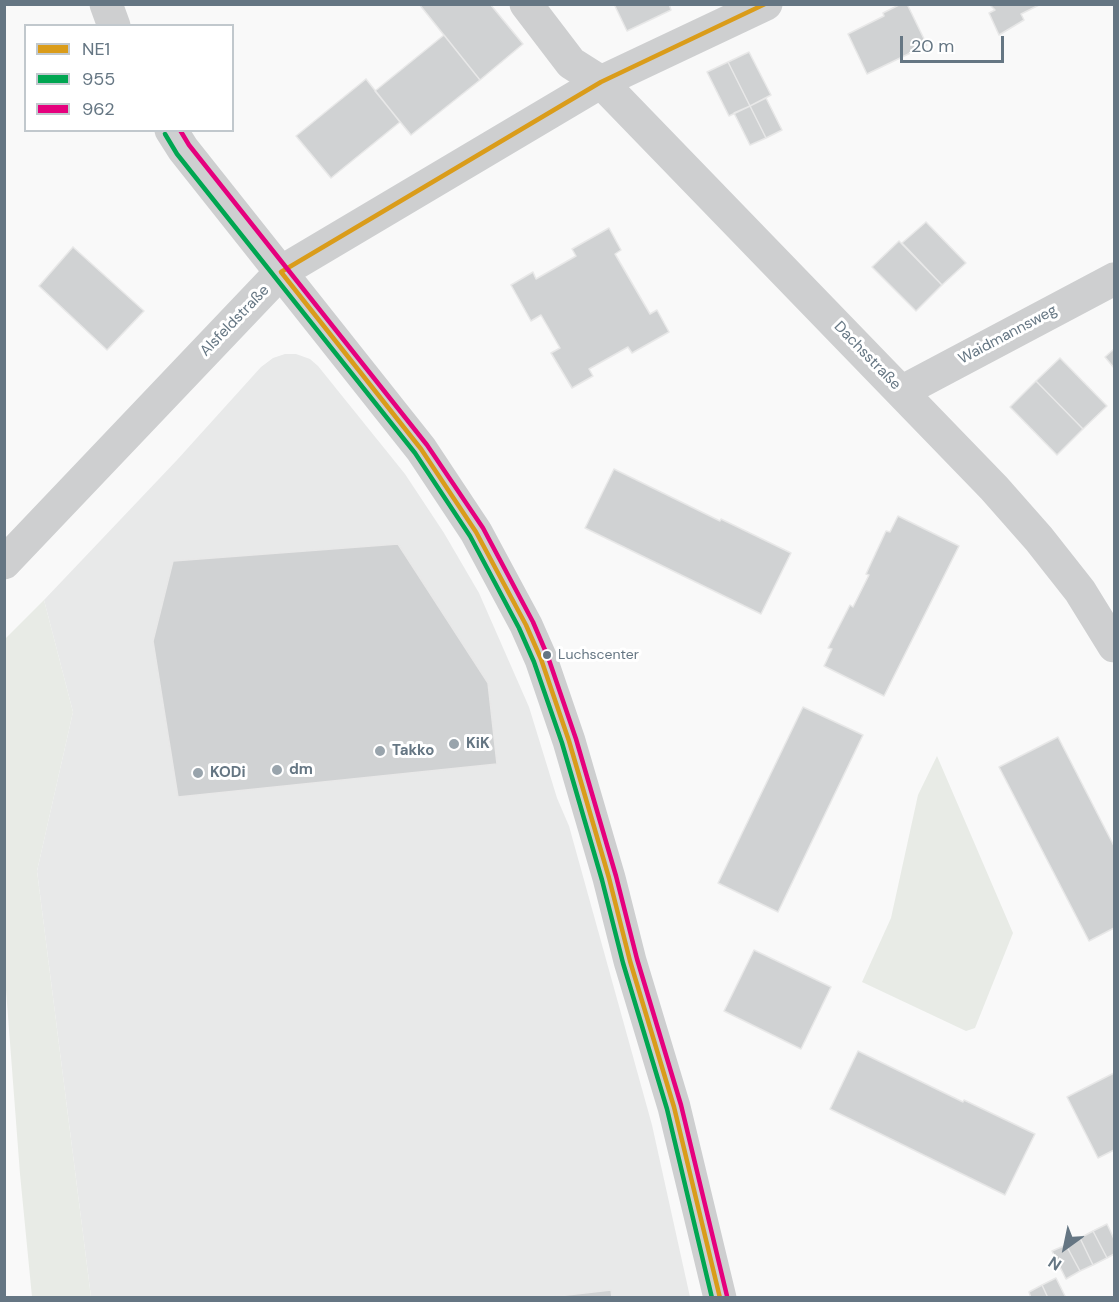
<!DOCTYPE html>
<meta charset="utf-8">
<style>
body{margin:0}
#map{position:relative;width:1119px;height:1302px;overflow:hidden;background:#f9f9f9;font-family:"DM Sans",sans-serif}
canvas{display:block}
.frame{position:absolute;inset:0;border:6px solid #657683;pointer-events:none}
.legend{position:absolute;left:24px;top:24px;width:210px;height:108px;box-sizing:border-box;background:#fff;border:2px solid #c1c8cd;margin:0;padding:8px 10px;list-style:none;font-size:18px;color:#657683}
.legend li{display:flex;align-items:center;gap:12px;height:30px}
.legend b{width:30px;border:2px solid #c1c8cd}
.north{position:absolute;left:1035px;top:1218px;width:60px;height:60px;-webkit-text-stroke:4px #fff;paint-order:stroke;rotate:213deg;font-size:16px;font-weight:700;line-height:24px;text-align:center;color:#657683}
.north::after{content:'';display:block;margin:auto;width:21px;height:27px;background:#657683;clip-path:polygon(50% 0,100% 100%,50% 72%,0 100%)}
.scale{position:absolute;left:900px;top:36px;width:104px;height:27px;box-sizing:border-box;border:3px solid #657683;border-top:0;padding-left:8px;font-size:18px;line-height:21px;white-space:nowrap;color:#657683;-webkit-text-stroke:4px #fff;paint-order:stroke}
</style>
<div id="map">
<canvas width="1119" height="1302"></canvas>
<div class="frame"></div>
<ul class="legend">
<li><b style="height:8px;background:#da9c1a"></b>NE1</li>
<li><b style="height:8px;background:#00a651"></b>955</li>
<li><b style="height:8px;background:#e5007d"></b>962</li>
</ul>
<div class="north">N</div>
<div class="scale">20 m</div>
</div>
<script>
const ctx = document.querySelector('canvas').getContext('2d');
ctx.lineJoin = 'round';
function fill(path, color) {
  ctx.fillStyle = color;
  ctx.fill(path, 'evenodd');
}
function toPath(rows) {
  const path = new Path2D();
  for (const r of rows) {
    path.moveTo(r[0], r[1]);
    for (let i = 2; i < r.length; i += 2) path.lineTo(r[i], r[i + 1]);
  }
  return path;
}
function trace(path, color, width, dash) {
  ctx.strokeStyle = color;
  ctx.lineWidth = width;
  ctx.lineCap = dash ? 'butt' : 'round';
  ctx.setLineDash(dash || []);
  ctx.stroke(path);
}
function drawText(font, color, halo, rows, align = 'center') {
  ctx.font = font + ' "DM Sans",sans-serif';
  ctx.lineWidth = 6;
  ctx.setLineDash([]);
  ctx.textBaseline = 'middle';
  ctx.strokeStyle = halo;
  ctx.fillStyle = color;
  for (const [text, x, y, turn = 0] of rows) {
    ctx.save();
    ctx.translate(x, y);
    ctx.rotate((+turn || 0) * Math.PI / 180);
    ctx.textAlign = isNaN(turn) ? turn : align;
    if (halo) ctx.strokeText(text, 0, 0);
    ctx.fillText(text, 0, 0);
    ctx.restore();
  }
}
const built = toPath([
 [285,354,296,354,310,359,318,366,405,474,444,533,479,593,529,707,557,798,569,826,652,1125,690,1297,91,1297,37,871,73,712,44,600,177,460,261,367,273,358]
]);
const green = toPath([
 [44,600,73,712,37,871,91,1297,32,1297,20,1174,5,977,5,639],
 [937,756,1013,933,975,1028,966,1031,862,982,891,918,918,795]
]);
const building = toPath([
 [419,4,490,4,523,44,480,80,419,4],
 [614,4,669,4,671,10,627,31,614,4],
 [901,4,907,4,927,45,867,74,848,34,884,16,883,13,901,4],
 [989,4,1041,4,1021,14,1024,20,999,35,989,13,995,10,989,4],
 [444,35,480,80,411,135,375,91,444,35],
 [749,52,771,95,750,106,728,62,749,52],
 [728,62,750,106,729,116,707,72,728,62],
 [366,79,400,122,331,178,296,136,366,79],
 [766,98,782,130,766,138,750,106,766,98],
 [750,106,766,138,750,145,734,113,750,106],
 [926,222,966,263,942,285,902,243,926,222],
 [609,228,621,250,615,254,650,314,657,310,669,332,632,353,628,347,589,369,593,376,572,388,551,353,560,348,541,315,531,321,511,285,533,272,536,279,576,256,572,249,609,228],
 [899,241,942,285,916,311,872,267,899,241],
 [73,247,144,311,107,350,39,286,73,247],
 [1114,349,1114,368,1105,357,1114,349],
 [1060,358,1107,406,1083,429,1036,381,1060,358],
 [1036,381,1083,429,1057,455,1010,407,1036,381],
 [614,469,720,521,721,519,791,553,761,614,585,528,614,469],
 [898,516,959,546,884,696,824,666,832,649,828,648,850,605,853,607,869,575,866,574,886,531,890,532,898,516],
 [398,544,488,683,497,764,178,797,153,641,173,561,398,544],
 [803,707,863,735,778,912,718,883,803,707],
 [1058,737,1114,846,1114,928,1089,941,999,767,1058,737],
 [754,950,831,987,801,1049,724,1011,754,950],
 [858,1051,963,1102,964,1100,1035,1134,1005,1195,830,1109,858,1051],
 [1114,1073,1114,1150,1098,1158,1067,1097,1114,1073],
 [1107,1224,1114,1239,1114,1254,1107,1258,1093,1231,1107,1224],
 [1093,1231,1107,1258,1093,1265,1080,1238,1093,1231],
 [1080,1238,1093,1265,1080,1271,1066,1245,1080,1238],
 [1066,1245,1080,1271,1066,1279,1052,1251,1066,1245],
 [1056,1278,1066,1298,1048,1298,1042,1285,1056,1278],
 [1042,1285,1048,1298,1031,1298,1029,1292,1042,1285],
 [611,1290,612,1298,541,1298,611,1290]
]);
const minor = toPath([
 [106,4,114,26],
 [526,4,571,63,601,82,994,488,1039,539,1080,591,1114,646],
 [171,130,183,149,421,449,476,532,526,625,541,659,569,741,609,878,630,961,674,1107,720,1298],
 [901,392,1114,279],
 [4,563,281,272,601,82,766,4]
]);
const bus1 = toPath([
 [281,272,421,449,476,532,526,625,541,659,569,741,609,878,630,961,674,1107,720,1298],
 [281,272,601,82,765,4]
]);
const bus2 = toPath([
 [165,134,177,154,415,453,470,536,519,628,534,662,562,743,602,880,623,963,667,1109,712,1298]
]);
const bus3 = toPath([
 [180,130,189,145,427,445,483,528,533,622,548,657,576,739,616,876,637,959,681,1105,727,1296]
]);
const markers = [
 [547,655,5,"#657683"],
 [454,744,6,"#99a4ac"],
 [380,751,6,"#99a4ac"],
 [277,770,6,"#99a4ac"],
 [198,773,6,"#99a4ac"]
];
const busNames = [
 ["Luchscenter",558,655]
];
const streetNames = [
 ["Alsfeldstraße",235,321,-46],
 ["Waidmannsweg",1008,335,-28],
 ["Dachsstraße",867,356,46]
];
const poiNames = [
 ["KiK",466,744],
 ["Takko",392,751],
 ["dm",289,770],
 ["KODi",210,773]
];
fill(built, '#e8e9e9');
fill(green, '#e8ebe6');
fill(building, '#d0d2d3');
trace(building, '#e8e8e8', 1.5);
trace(minor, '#cecfd0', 33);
trace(bus1, '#da9c1a', 4.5);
trace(bus2, '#00a651', 4.5);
trace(bus3, '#e5007d', 4.5);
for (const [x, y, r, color] of markers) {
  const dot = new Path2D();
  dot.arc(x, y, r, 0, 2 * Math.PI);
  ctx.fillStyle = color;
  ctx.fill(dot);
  trace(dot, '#fff', 2);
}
drawText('14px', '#657683', '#fff', busNames, 'left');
drawText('15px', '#657683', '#fff', streetNames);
drawText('bold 15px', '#657683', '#fff', poiNames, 'left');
</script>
